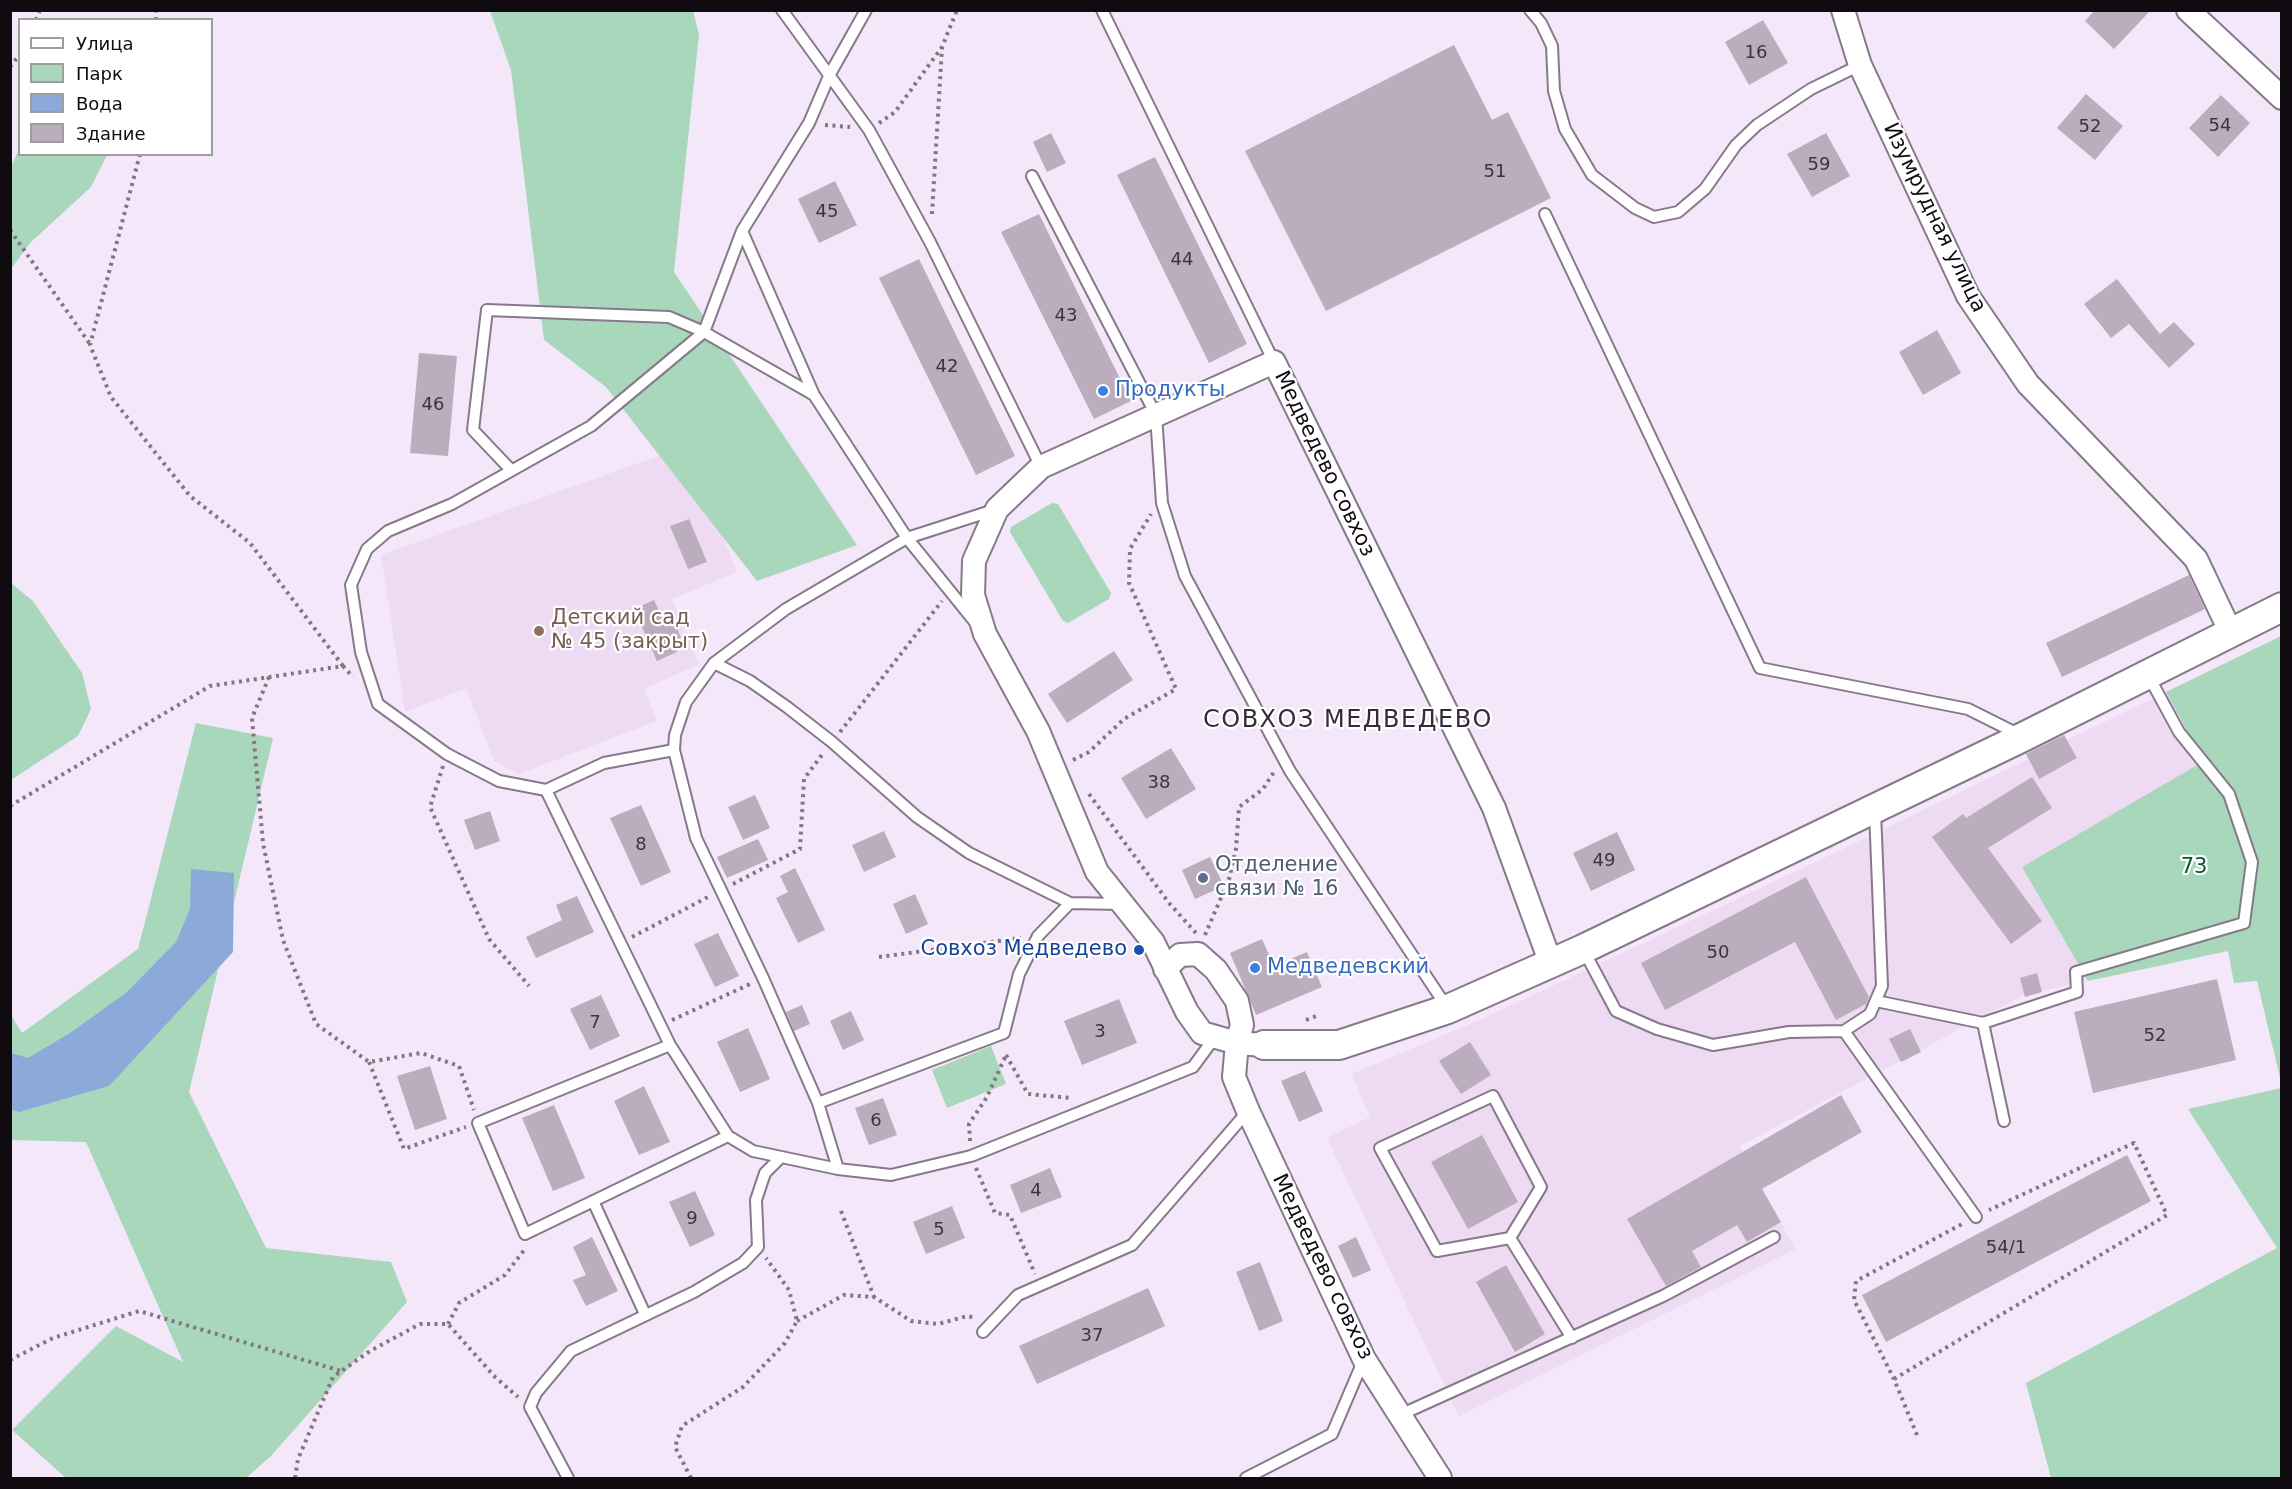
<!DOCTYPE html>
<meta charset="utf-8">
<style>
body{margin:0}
#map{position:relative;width:2292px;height:1489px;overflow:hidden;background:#f4e7f9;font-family:"DejaVu Sans",sans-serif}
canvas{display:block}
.frame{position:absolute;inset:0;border:12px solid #100b11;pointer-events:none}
.legend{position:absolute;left:18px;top:18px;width:195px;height:138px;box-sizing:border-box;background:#fff;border:2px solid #9f9da0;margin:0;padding:8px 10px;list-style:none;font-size:18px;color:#100b11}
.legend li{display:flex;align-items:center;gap:12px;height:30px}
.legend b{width:30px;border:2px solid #9f9da0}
</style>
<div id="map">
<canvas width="2292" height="1489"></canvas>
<div class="frame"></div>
<ul class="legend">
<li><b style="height:8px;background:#fff"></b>Улица</li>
<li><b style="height:16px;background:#a8d7bb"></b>Парк</li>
<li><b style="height:16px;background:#8ba9d9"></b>Вода</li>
<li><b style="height:16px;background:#bbadbd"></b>Здание</li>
</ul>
</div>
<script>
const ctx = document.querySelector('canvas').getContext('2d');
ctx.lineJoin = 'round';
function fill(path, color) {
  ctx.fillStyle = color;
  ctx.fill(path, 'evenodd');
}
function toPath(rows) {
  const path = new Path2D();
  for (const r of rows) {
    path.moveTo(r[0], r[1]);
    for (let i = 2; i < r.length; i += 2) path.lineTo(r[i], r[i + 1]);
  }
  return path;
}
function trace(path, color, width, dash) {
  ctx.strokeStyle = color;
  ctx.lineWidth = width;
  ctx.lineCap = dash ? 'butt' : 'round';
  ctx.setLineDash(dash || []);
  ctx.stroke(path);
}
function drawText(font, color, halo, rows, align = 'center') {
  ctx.font = font + ' "DejaVu Sans",sans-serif';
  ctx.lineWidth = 4.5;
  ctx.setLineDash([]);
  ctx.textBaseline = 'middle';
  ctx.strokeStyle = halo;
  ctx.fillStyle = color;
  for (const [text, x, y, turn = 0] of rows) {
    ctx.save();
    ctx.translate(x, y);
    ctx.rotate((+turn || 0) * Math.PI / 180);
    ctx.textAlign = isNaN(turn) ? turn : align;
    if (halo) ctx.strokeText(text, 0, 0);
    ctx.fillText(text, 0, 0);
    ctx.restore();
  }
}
const built = toPath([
 [686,446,737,572,672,599,699,664,644,689,657,721,519,774,494,761,466,688,405,712,381,555],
 [2166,692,2205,761,2022,867,2088,981,2024,995,1740,1146,1795,1249,1459,1416,1327,1138,1370,1117,1352,1074,1484,1018,1843,849]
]);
const green = toPath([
 [490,11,693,11,699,34,674,272,857,545,757,581,606,387,544,340,511,70],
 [19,149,20,154,107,155,91,187,30,243,11,269,11,167],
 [1052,503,1058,504,1111,593,1109,599,1068,623,1063,621,1010,532,1011,527],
 [11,583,33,601,82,673,91,709,78,736,11,780],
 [2281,636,2281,1082,2257,981,2234,983,2228,951,2088,981,2022,867,2204,761,2166,692],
 [196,723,273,738,189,1092,266,1248,391,1262,407,1302,271,1456,246,1478,66,1478,12,1430,116,1326,183,1362,86,1142,11,1140,10,1013,22,1033,138,949],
 [991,1046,1006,1084,947,1108,932,1070],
 [2281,1088,2281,1478,2051,1478,2026,1383,2277,1248,2188,1109]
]);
const water = toPath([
 [191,869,234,873,233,952,109,1086,19,1112,11,1109,11,1053,28,1058,70,1033,126,993,176,942,190,909]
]);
const building = toPath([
 [2095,10,2151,10,2114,49,2085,21],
 [1763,20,1788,63,1749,85,1725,42],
 [1454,45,1492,120,1508,112,1551,198,1326,311,1245,151],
 [2086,94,2123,126,2095,160,2057,128],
 [2221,95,2250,123,2218,157,2189,128],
 [1051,133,1066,163,1047,172,1033,142],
 [1826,133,1850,176,1812,197,1787,154],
 [1155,157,1247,344,1209,363,1117,175],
 [835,181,857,225,819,243,798,199],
 [1039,214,1131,401,1094,419,1001,232],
 [919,259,1015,456,976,475,879,278],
 [2117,279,2160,334,2174,322,2195,344,2169,368,2129,324,2111,338,2084,304],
 [1937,330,1961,373,1923,395,1899,352],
 [419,353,457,356,448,456,410,453],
 [689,519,707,562,688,569,670,526],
 [2189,575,2205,609,2062,677,2046,643],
 [654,600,661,615,670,612,681,638,673,641,677,652,657,661,634,609],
 [1114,651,1133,680,1067,723,1048,694],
 [2064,735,2077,758,2039,779,2026,754],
 [1171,748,1196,789,1146,819,1121,778],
 [2032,777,2052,808,1988,848,2042,921,2011,944,1932,837,1963,814,1966,818],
 [755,795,770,828,743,840,728,807],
 [641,805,671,872,641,886,610,818],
 [490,811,500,841,475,850,464,820],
 [884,831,896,857,864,872,852,845],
 [1617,832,1635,870,1591,891,1573,853],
 [758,839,768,860,727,878,717,857],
 [1210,857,1224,886,1195,899,1182,870],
 [795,868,825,930,798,943,776,898,788,892,780,876],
 [1806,877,1869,997,1866,1004,1836,1020,1795,942,1665,1010,1641,963],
 [915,894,928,924,906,934,893,904],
 [577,896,594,932,536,958,526,937,562,920,556,905],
 [718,933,739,976,715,987,694,944],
 [1262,939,1274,966,1307,952,1322,987,1256,1015,1230,953],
 [2037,973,2042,992,2025,997,2020,978],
 [2217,979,2236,1060,2093,1093,2074,1012],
 [601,995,620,1036,590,1050,570,1009],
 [1119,999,1137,1043,1082,1065,1064,1021],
 [802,1005,810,1024,794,1031,786,1012],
 [851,1011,864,1040,843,1050,830,1021],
 [748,1028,770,1079,740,1092,717,1042],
 [1910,1029,1921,1052,1901,1062,1889,1039],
 [1470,1042,1491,1075,1461,1094,1439,1061],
 [430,1066,447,1119,415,1130,397,1076],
 [1305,1071,1323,1111,1299,1122,1281,1081],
 [644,1086,670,1142,639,1155,614,1101],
 [1841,1095,1862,1132,1762,1189,1781,1222,1747,1242,1737,1225,1692,1251,1701,1267,1666,1286,1627,1219],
 [883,1098,897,1135,869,1145,855,1108],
 [554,1105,585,1178,553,1191,522,1118],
 [1482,1135,1518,1202,1468,1229,1431,1162],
 [2127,1155,2151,1201,1886,1342,1862,1295],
 [1050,1168,1062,1197,1021,1213,1010,1185],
 [695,1191,715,1235,690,1247,669,1202],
 [952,1206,965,1238,926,1254,913,1222],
 [592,1237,618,1291,586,1306,573,1280,586,1275,573,1247],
 [1356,1237,1371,1270,1353,1278,1338,1246],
 [1260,1262,1283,1321,1259,1331,1236,1272],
 [1506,1265,1545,1334,1515,1352,1476,1282],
 [1148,1288,1165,1326,1037,1384,1019,1346]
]);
const path = toPath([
 [36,20,40,10],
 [156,20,156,10],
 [10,67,20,54],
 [879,123,895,112,942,47,957,10],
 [825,125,850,127],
 [140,154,90,345,111,397,190,496,250,543,343,666],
 [932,214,942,48],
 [10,230,90,344],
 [269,677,252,718,263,843,283,940,316,1024,369,1062,421,1053,459,1066,474,1110],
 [840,732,942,601],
 [1073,760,1089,752,1124,719,1176,689,1129,583,1130,549,1151,514],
 [443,766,430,807,489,939,529,986],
 [1089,794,1169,903,1196,933],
 [10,806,210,686,343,666,353,677],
 [733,884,800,849,804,779,824,752],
 [1205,935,1229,879,1236,849,1239,807,1263,789,1274,772],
 [632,937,708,897],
 [879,957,1021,938],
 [672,1020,750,984],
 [1306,1020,1319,1015],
 [1006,1055,1028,1094,1071,1098],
 [369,1062,404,1149,466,1127],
 [970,1141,969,1124,987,1097,1006,1055],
 [976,1168,995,1213,1010,1215,1035,1274],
 [841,1211,874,1297],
 [797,1321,844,1295,874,1297,911,1321,938,1324,967,1316,976,1318],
 [448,1324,459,1303,505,1275,525,1249],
 [10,1360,53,1338,139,1311,341,1371],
 [1894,1379,2167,1215,2134,1143,1989,1210],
 [1917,1435,1894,1379,1854,1300,1856,1281,1964,1223],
 [295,1478,298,1459,333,1377,370,1351,420,1324,448,1324,495,1377,518,1397],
 [691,1478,675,1447,682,1426,743,1387,785,1343,797,1321,789,1290,766,1258]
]);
const service = toPath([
 [782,10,869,130,930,242,1041,467],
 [866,10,830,74,809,123,742,231,814,395,907,538,975,622],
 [1102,10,1274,362],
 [1530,10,1541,23,1552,46,1554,91,1565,129,1592,175,1635,208,1654,217,1678,212,1705,189,1736,145,1757,125,1811,89,1860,65],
 [1032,176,1156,415,1162,503,1185,576,1290,771,1448,1009],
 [1545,214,1760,668,1968,709,2020,735],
 [511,470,473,430,487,310,669,317,704,332,814,395],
 [994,510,907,538,786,609,714,663,686,702,675,735,674,750,696,838,763,978,818,1103,838,1169,891,1175,971,1156,1193,1067,1215,1037],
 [714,663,750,681,787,707,832,742,917,817,969,853,1070,903,1120,904],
 [674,750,604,763,546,790,499,781,447,754,378,704,361,652,351,585,367,549,388,531,452,504,591,426,704,332,742,231],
 [546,790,670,1045,728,1136,753,1151,838,1169],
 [1583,949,1616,1011,1657,1029,1713,1045,1789,1032,1844,1031,1976,1217],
 [1876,1001,1983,1023],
 [1844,1031,1870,1014,1882,986,1875,811],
 [670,1045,478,1123,525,1234,728,1136],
 [818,1103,1004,1033,1019,974,1038,936,1070,903],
 [2004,1121,1983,1023,2077,992,2076,972,2244,923,2252,862,2229,794,2179,732,2148,675],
 [593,1201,645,1314],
 [1510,1238,1437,1251,1380,1148,1493,1096,1541,1187,1510,1238,1572,1338],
 [983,1332,1018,1295,1132,1245,1248,1111],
 [1400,1415,1663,1296,1774,1237],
 [568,1478,530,1407,536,1393,571,1351,694,1292,743,1263,758,1247,756,1200,765,1173,781,1157],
 [1246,1478,1332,1434,1364,1359]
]);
const minor = toPath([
 [1843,10,1860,65,1968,296,2028,384,2196,559,2231,633],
 [2188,10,2282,98],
 [1165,969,1180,955,1198,954,1216,970,1237,1001,1242,1025,1237,1043,1234,1077,1248,1111,1364,1359,1440,1478],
 [1264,1045,1237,1043,1202,1033,1187,1012,1153,942,1097,872,1038,731,985,634,973,595,974,561,997,509,1041,467,1274,362,1494,808,1551,964]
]);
const tertiary = toPath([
 [1264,1045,1339,1045,1448,1009,1583,949,2023,737,2282,607]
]);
const markers = [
 [1103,391,6,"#3f7fe0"],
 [539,631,6,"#8d6e63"],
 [1203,878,6,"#5c6f8a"],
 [1139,950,6,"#1a4fb4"],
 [1255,968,6,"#3f7fe0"]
];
const numberNames = [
 ["16",1756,53],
 ["54",2220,126],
 ["52",2090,127],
 ["59",1819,165],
 ["51",1495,172],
 ["45",827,212],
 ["44",1182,260],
 ["43",1066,316],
 ["42",947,367],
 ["46",433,405],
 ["38",1159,783],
 ["8",641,845],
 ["49",1604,861],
 ["50",1718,953],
 ["7",595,1023],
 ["3",1100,1032],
 ["52",2155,1036],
 ["6",876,1121],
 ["4",1036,1191],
 ["9",692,1219],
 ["5",939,1230],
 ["54/1",2006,1248],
 ["37",1092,1336]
];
const streetNames = [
 ["Изумрудная улица",1934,218,64],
 ["Медведево совхоз",1324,464,64],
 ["Медведево совхоз",1322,1267,64]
];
const shopNames = [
 ["Продукты",1115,391],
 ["Медведевский",1267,968]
];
const educationNames = [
 ["Детский сад",551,619],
 ["№ 45 (закрыт)",551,643]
];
const serviceNames = [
 ["Отделение",1215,866],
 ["связи № 16",1215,890]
];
const parkNames = [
 ["73",2194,868]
];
const transitNames = [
 ["Совхоз Медведево",1127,950]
];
const quarterNames = [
 ["СОВХОЗ МЕДВЕДЕВО",1348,721]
];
fill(built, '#eedbf3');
fill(green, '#a8d7bb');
fill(water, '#8ba9d9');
fill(building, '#bbadbd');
trace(service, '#86798a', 14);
trace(minor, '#86798a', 26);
trace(tertiary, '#86798a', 32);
trace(path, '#807783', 4, [3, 4.5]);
trace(service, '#fff', 10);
trace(minor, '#fff', 22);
trace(tertiary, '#fff', 28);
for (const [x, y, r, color] of markers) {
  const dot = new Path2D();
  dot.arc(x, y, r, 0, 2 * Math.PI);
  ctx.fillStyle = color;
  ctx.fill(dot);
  trace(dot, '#fff', 2);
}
drawText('18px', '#3b343c', null, numberNames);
drawText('21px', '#100b11', '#fff', streetNames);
drawText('21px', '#366cbe', '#fff', shopNames, 'left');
drawText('21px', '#785e54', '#fff', educationNames, 'left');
drawText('21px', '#4e5e75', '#fff', serviceNames, 'left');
drawText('21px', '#0a5435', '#fff', parkNames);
drawText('21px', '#164399', '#fff', transitNames, 'right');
ctx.letterSpacing = '1.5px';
drawText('24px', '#352a38', '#fff', quarterNames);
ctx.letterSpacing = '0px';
</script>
